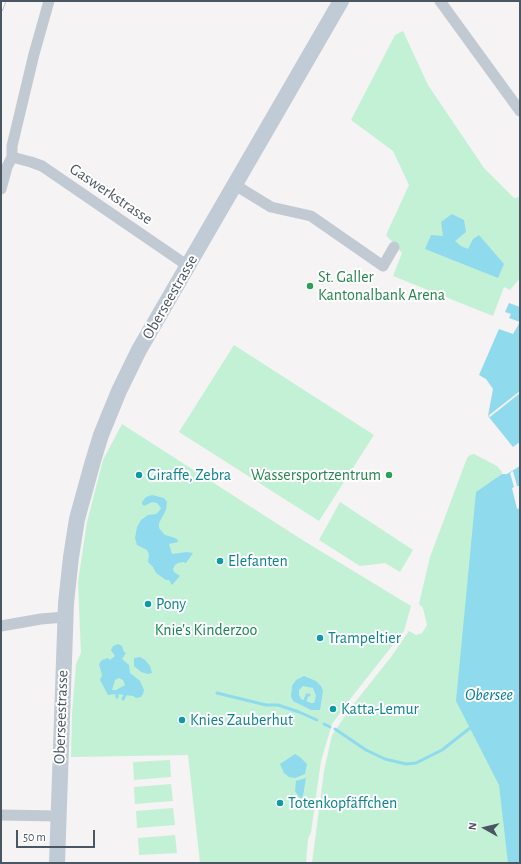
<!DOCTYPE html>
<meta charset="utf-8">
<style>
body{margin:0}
#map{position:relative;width:521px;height:864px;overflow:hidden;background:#f5f3f3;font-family:"Alegreya Sans",sans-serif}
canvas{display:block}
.frame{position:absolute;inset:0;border:2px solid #4a5661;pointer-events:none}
.north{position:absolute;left:465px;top:808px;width:40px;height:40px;-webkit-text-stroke:3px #fff;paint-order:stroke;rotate:278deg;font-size:11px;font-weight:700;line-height:16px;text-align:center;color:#4a5661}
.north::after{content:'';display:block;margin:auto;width:14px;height:18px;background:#4a5661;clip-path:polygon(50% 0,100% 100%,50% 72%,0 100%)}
.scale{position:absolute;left:16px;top:830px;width:79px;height:18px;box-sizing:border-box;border:2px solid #4a5661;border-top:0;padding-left:5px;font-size:12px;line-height:14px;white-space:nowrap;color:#4a5661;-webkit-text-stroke:3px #fff;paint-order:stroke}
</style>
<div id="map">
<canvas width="521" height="864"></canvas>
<div class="frame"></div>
<div class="north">N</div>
<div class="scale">50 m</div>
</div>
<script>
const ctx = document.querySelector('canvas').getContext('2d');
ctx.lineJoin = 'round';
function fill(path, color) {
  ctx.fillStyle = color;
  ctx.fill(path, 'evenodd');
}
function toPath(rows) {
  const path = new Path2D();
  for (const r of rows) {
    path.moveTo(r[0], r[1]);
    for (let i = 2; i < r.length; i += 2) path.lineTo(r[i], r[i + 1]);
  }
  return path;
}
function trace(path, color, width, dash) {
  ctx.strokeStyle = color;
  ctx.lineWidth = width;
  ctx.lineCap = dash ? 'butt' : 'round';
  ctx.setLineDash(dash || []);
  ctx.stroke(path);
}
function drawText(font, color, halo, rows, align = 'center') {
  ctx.font = font + ' "Alegreya Sans",sans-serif';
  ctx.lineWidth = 4;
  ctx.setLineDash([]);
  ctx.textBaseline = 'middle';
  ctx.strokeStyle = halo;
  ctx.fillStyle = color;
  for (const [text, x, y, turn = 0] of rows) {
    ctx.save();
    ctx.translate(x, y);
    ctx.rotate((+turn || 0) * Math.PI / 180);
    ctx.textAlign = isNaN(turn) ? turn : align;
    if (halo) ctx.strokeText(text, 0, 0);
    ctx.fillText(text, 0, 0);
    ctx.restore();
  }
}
const green = toPath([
 [403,31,428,85,484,168,514,198,520,197,520,278,510,290,504,287,493,316,393,276,402,253,386,235,409,185,393,151,351,120,395,35],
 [234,345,374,435,319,521,179,432],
 [122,424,304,541,411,606,404,631,351,698,332,724,321,761,311,832,308,839,306,863,200,863,188,755,71,757,72,714,76,664,81,653,78,582,87,522,103,460],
 [474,454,497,466,502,472,502,474,495,480,520,863,312,863,324,771,332,735,352,706,391,657,409,631,416,635,422,633,427,625,423,608,419,604,430,557,467,458,470,455],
 [340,502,413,550,400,572,385,563,360,566,319,540],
 [170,760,171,777,134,780,133,762],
 [171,784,173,801,135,804,134,787],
 [173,808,175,825,137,828,136,811],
 [175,835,177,853,139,855,138,838]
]);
const water = toPath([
 [452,214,464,220,466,232,455,241,461,246,468,249,473,239,479,235,504,264,498,278,425,249,431,235,443,236,441,222],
 [509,303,520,307,520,442,513,447,488,416,493,389,486,379,479,375,499,329,513,334,520,322,509,318,511,314,505,312],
 [520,466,520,863,508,863,499,785,456,701,476,492,502,474,507,474],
 [152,495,164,498,167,502,166,510,159,523,159,528,165,535,172,537,177,539,178,542,169,544,172,554,187,552,193,553,186,563,183,562,178,563,175,565,173,569,174,572,180,576,172,585,169,580,166,580,156,573,153,567,148,562,149,555,147,550,137,545,135,538,137,527,141,520,148,515,156,514,160,510,161,508,157,503,152,502,144,506,142,504,142,502,146,497],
 [118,644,122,646,124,652,126,653,122,659,129,665,130,673,140,681,144,690,143,694,141,697,136,698,133,696,117,694,108,695,100,680,102,675,99,664,102,660,108,658,110,660,115,656,111,650,113,646],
 [119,678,123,680,125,685,116,690,112,690,115,680],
 [140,657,145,660,150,666,152,673,148,674,141,672,134,666,134,658],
 [304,676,316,681,321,686,323,691,320,710,311,710,293,701,291,696,292,686,296,680],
 [303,686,313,688,316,696,314,703,311,703,301,699,299,695,299,690],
 [295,754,300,757,307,764,305,774,295,778,289,777,284,773,280,764],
 [306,778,303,796,301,799,299,797,295,791,296,781]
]);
const pier = toPath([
 [520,391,520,393,490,417,488,416],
 [513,471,517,486,520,486,520,508,517,509,512,488,514,487,510,473]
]);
const stream = toPath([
 [217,693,266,705,278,705,299,712,317,720],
 [117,694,117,697],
 [123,699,125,695],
 [305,701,307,695,309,695],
 [324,724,330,727],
 [335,729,366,750,385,759,406,764,416,763,442,750,470,728]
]);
const street = toPath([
 [440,1,520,111],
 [12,157,31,162,42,166,188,266],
 [235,185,271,207,311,216,383,266,394,247],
 [1,189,7,167,12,157,12,146,34,54,49,1],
 [1,626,41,619,65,617],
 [1,815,58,816]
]);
const secondary = toPath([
 [57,863,66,603,71,557,77,519,93,461,101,435,119,391,139,350,341,1]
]);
const rail = toPath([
 [1,9,4,1]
]);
const markers = [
 [310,286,4,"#2e9e5b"],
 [139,475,4,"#0f9aa8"],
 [389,475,4,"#2e9e5b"],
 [220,561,4,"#0f9aa8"],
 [148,604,4,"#0f9aa8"],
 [320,638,4,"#0f9aa8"],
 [333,709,4,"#0f9aa8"],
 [182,720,4,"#0f9aa8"],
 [280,803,4,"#0f9aa8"]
];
const streetNames = [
 ["Gaswerkstrasse",111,194,34],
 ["Oberseestrasse",170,297,-60],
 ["Oberseestrasse",61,717,-88]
];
const leisureNames = [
 ["St. Galler",318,277],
 ["Kantonalbank Arena",318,295],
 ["Wassersportzentrum",381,475,"right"]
];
const cultureNames = [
 ["Giraffe, Zebra",147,475],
 ["Elefanten",228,561],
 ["Pony",156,604],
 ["Trampeltier",328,638],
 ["Katta-Lemur",341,709],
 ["Knies Zauberhut",190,720],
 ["Totenkopfäffchen",288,803]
];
const parkNames = [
 ["Knie's Kinderzoo",206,630]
];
const waterNames = [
 ["Obersee",489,695]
];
fill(green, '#c3f1d5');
fill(water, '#90daee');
fill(pier, '#f5f3f3');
trace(stream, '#90daee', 3);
trace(street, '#c1cad2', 11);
trace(secondary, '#c1cbd6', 16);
trace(rail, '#b5b8bd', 4.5);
trace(rail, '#fff', 3, [9]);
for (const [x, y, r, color] of markers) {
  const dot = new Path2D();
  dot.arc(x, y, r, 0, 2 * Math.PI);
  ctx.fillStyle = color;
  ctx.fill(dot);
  trace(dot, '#fff', 1.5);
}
drawText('16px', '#4a5661', '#fff', streetNames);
drawText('16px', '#27864d', '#fff', leisureNames, 'left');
drawText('16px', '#0d838f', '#fff', cultureNames, 'left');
drawText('16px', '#17864f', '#fff', parkNames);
drawText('italic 17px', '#0c7c9b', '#fff', waterNames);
</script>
